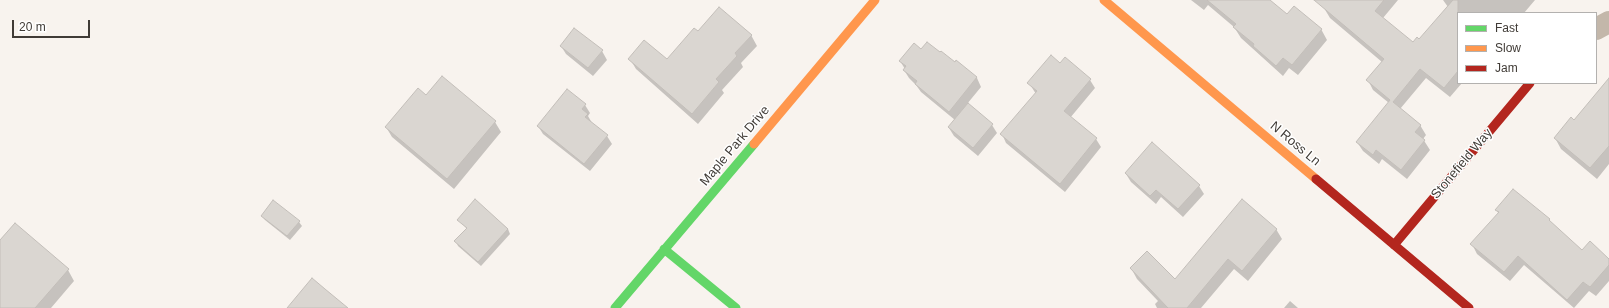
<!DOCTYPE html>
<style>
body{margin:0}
#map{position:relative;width:1609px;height:308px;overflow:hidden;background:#f8f3ee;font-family:Arial,sans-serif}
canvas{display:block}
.legend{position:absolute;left:1457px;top:12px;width:140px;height:72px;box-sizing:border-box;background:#fff;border:1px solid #b3b1af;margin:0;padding:5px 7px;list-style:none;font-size:12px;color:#403b36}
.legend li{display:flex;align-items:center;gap:8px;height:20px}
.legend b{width:20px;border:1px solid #b3b1af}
.scale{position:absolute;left:12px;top:20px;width:78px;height:18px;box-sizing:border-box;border:2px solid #403b36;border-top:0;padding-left:5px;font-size:12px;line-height:14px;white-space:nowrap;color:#403b36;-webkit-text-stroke:3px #fff;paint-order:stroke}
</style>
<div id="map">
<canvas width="1609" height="308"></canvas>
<ul class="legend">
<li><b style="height:5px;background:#63d668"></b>Fast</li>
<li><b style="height:5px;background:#ff974d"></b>Slow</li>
<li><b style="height:5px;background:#b3261e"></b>Jam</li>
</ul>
<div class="scale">20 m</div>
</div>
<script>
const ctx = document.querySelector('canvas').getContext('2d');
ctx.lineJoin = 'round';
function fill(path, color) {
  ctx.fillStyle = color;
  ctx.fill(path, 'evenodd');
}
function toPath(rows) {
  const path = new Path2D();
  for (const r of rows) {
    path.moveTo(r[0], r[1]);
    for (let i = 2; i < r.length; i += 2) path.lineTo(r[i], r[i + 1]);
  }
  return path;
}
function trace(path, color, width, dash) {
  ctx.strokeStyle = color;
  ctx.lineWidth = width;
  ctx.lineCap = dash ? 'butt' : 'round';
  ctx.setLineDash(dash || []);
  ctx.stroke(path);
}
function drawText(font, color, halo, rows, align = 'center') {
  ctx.font = font + ' Arial,sans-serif';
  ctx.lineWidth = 3;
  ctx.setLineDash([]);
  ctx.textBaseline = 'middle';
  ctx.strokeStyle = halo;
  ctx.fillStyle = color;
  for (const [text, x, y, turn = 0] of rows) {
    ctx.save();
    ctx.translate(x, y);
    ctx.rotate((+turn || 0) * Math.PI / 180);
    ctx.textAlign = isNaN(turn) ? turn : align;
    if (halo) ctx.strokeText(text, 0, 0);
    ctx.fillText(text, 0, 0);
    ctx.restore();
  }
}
const shadow = toPath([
 [1191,0,1268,0,1287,16,1321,29,1327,40,1298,75,1289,68,1283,76,1241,38,1234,27,1208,5,1204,10],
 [1331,0,1398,0,1383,18,1413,44,1419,40,1448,7,1443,0,1535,0,1524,13,1458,13,1458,83,1462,83,1450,97,1426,78,1400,109,1420,125,1426,135,1423,139,1430,150,1407,179,1382,159,1379,164,1363,151,1357,142,1389,103,1373,90,1368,80,1382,62,1330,18,1324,8],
 [698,33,751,35,757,46,741,63,743,67,722,90,724,93,698,124,636,69,630,59,667,61],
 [561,46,602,51,607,60,593,76,566,54],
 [921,50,955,63,956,62,977,78,981,87,967,104,992,125,997,133,978,156,954,136,949,128,955,120,921,92,916,85,909,78,904,70,905,69,900,61],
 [1060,64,1090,80,1095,88,1070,118,1096,139,1101,147,1065,192,1006,143,1002,134,1036,94,1029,83],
 [1609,95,1609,164,1597,179,1561,149,1555,138,1574,121],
 [426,97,495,122,501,132,454,189,392,137,386,127],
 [585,105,590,113,588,116,592,123,607,136,612,144,590,171,543,134,538,126],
 [1126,174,1199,186,1204,194,1183,217,1161,197,1156,204,1131,182],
 [476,201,508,229,510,234,481,266,458,246,456,241,467,229,459,220],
 [1496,210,1549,219,1552,225,1582,251,1609,263,1609,281,1596,296,1589,291,1574,308,1524,265,1510,281,1477,254,1472,244,1499,214],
 [262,216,299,222,302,226,290,240,265,220],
 [1276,229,1282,239,1248,281,1234,269,1201,308,1157,308,1155,304,1158,301,1137,279,1131,268,1175,281],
 [0,241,68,270,74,281,51,308,0,308],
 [1290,301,1298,308,1284,308]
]);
const building = toPath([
 [1207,0,1270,0,1287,14,1294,6,1322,29,1292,65,1283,58,1276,66,1253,46,1254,44,1233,27,1236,24,1207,0],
 [1314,0,1384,0,1375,11,1413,42,1417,37,1419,39,1453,0,1458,0,1458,71,1444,88,1420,69,1393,102,1421,125,1415,132,1425,140,1401,170,1376,150,1373,155,1356,142,1390,100,1366,80,1384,59,1314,0],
 [719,7,752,35,735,53,737,56,716,79,719,82,692,114,628,59,644,40,667,59,694,28,698,31,719,7],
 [574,28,603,50,588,68,560,46,574,28],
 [927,42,940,52,941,51,955,62,956,60,977,77,949,112,915,84,917,81,903,70,906,66,899,61,914,43,921,49,927,42],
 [1051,55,1060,63,1065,57,1091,79,1064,111,1097,138,1060,184,1000,134,1037,91,1027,83,1051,55],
 [442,76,496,121,447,179,385,127,418,88,426,95,442,76],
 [1609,78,1609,146,1590,168,1554,138,1571,117,1574,120,1609,78],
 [567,89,586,104,582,109,588,114,585,117,608,135,584,164,537,126,567,89],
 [968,103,993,124,973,148,948,127,968,103],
 [1152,142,1200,185,1178,209,1156,190,1150,196,1125,173,1152,142],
 [1513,189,1550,219,1549,220,1582,250,1590,241,1609,259,1609,265,1590,287,1583,282,1567,300,1518,256,1504,272,1470,244,1499,212,1495,210,1513,189],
 [475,199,508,229,478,262,454,241,467,228,457,220,475,199],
 [1242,199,1277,229,1242,271,1228,259,1187,308,1168,308,1130,268,1147,251,1175,279,1242,199],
 [273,200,300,221,287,236,261,216,273,200],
 [15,223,69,269,35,308,0,308,0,240,15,223],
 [312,278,325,289,348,308,287,308,312,278]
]);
const street = toPath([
 [1596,29,1609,22]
]);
const fast = toPath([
 [664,249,736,308],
 [615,308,754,144]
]);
const slow = toPath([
 [1104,0,1316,179],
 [754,144,875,0]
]);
const jam = toPath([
 [1316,179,1469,308],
 [1394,245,1530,83]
]);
const streetNames = [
 ["N Ross Ln",1295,144,40],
 ["Maple Park Drive",735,146,-50],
 ["Stonefield Way",1462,164,-50]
];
fill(shadow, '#0003');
fill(building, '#dad6d1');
trace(building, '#c3beb9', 1);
trace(street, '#c3b7aa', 22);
trace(fast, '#63d668', 9);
trace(slow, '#ff974d', 9);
trace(jam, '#b3261e', 9);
drawText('13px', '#403b36', '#fff', streetNames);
</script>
